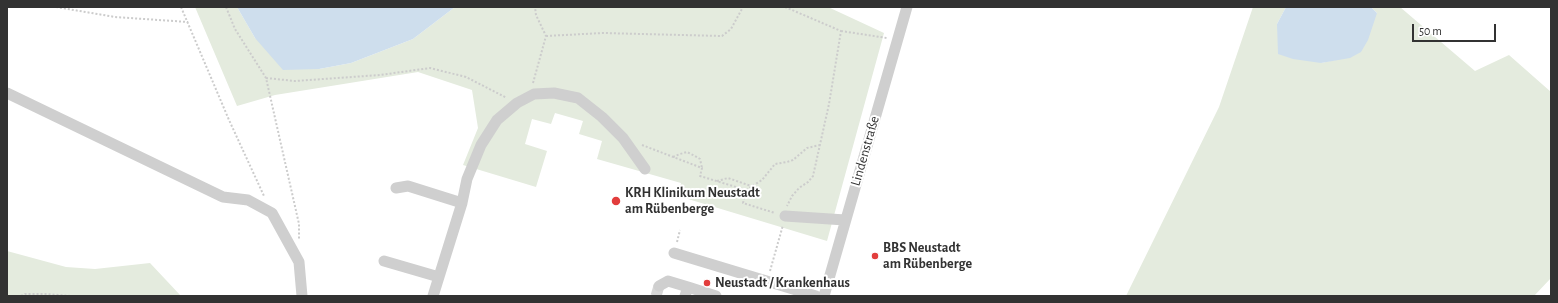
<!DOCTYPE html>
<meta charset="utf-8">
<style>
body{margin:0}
#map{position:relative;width:1558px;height:303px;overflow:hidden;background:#fff;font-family:"Alegreya Sans",sans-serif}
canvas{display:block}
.frame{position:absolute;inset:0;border:8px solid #323232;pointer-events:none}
.scale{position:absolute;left:1412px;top:24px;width:84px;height:18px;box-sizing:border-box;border:2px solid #323232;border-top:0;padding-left:5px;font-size:12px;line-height:14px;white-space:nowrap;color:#323232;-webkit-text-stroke:3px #fff;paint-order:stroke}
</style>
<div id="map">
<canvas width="1558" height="303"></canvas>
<div class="frame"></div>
<div class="scale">50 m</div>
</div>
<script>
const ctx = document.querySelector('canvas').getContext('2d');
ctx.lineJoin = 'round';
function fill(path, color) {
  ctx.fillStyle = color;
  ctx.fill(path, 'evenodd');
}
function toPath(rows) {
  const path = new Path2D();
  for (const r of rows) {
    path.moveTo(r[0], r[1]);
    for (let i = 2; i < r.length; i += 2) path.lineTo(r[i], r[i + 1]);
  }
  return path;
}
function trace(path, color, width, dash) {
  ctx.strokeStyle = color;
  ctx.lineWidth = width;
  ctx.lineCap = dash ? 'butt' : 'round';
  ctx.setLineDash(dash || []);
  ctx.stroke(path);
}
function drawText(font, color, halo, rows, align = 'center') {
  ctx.font = font + ' "Alegreya Sans",sans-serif';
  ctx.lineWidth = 4;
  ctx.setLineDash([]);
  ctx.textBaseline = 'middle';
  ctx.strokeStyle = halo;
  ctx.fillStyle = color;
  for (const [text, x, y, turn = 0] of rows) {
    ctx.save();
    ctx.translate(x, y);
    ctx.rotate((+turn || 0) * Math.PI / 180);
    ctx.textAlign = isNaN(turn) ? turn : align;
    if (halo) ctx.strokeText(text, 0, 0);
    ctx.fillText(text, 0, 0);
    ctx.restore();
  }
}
const green = toPath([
 [195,7,237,7,255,38,319,69,351,63,413,39,455,7,828,7,884,33,827,241,678,196,681,183,597,159,602,141,579,134,583,121,555,113,551,124,532,119,525,144,547,151,536,187,463,165,478,128,472,90,418,72,275,95,237,106],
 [1253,7,1286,7,1277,24,1321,63,1335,60,1377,13,1371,7,1400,7,1475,71,1509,55,1551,92,1551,278,1534,296,1126,296,1219,107],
 [7,251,66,267,95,269,150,263,181,296,7,296]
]);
const water = toPath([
 [237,7,455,7,413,39,351,63,319,69,283,70,255,38],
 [1286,7,1371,7,1377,13,1368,40,1361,52,1350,58,1321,63,1293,59,1278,54,1277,24]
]);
const minorTunnel = toPath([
 [656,296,659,286]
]);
const path = toPath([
 [56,7,115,17,188,22],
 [181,7,229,120,264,196],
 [226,7,235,29,266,78,299,224,299,239],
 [785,7,841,31,829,104,813,176,808,182,799,188,792,196,787,206],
 [841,31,887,38],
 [546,36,603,33,722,36,731,29,743,7],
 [266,78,295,81,380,75,430,68,466,77,507,98],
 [533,83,546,36,536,15,535,7],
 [642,145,702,168,700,176,746,190,743,203,775,213],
 [673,157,680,154,687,152,695,156,700,159,702,168],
 [717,181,728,178,751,186],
 [746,190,762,180,775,164,787,162,793,160,807,148,820,145],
 [677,242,680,230],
 [770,271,783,225],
 [21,296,25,294,47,294,70,296]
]);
const minor = toPath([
 [7,93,223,197,248,200,272,213,299,262,302,296],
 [396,188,408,186,462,203,433,296],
 [462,203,467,179,481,145,497,120,517,103,534,94,554,93,578,98,602,117,623,138,645,169],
 [785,216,845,220],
 [674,253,816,296],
 [384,261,439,277],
 [659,286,668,281,688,287],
 [685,296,688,287,716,296],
 [824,296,907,7]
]);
const markers = [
 [616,201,5,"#e23d3c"],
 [875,256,4,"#e23d3c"],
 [707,283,4,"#e23d3c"]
];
const streetNames = [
 ["Lindenstraße",865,151,-74]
];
const poiNames = [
 ["KRH Klinikum Neustadt",625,193],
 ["am Rübenberge",625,209],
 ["BBS Neustadt",883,248],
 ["am Rübenberge",883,264],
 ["Neustadt / Krankenhaus",715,283]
];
fill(green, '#e4ebde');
fill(water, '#cedeed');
trace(minorTunnel, '#d6d6d6', 11, [11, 5.5]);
trace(path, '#ccc', 2, [2, 2]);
trace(minor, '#cfcfcf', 11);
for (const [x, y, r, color] of markers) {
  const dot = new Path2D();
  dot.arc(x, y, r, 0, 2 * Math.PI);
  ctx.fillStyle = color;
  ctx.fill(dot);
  trace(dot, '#fff', 1.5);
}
drawText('14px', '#323232', '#fff', streetNames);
drawText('bold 14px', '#323232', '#fff', poiNames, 'left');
</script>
